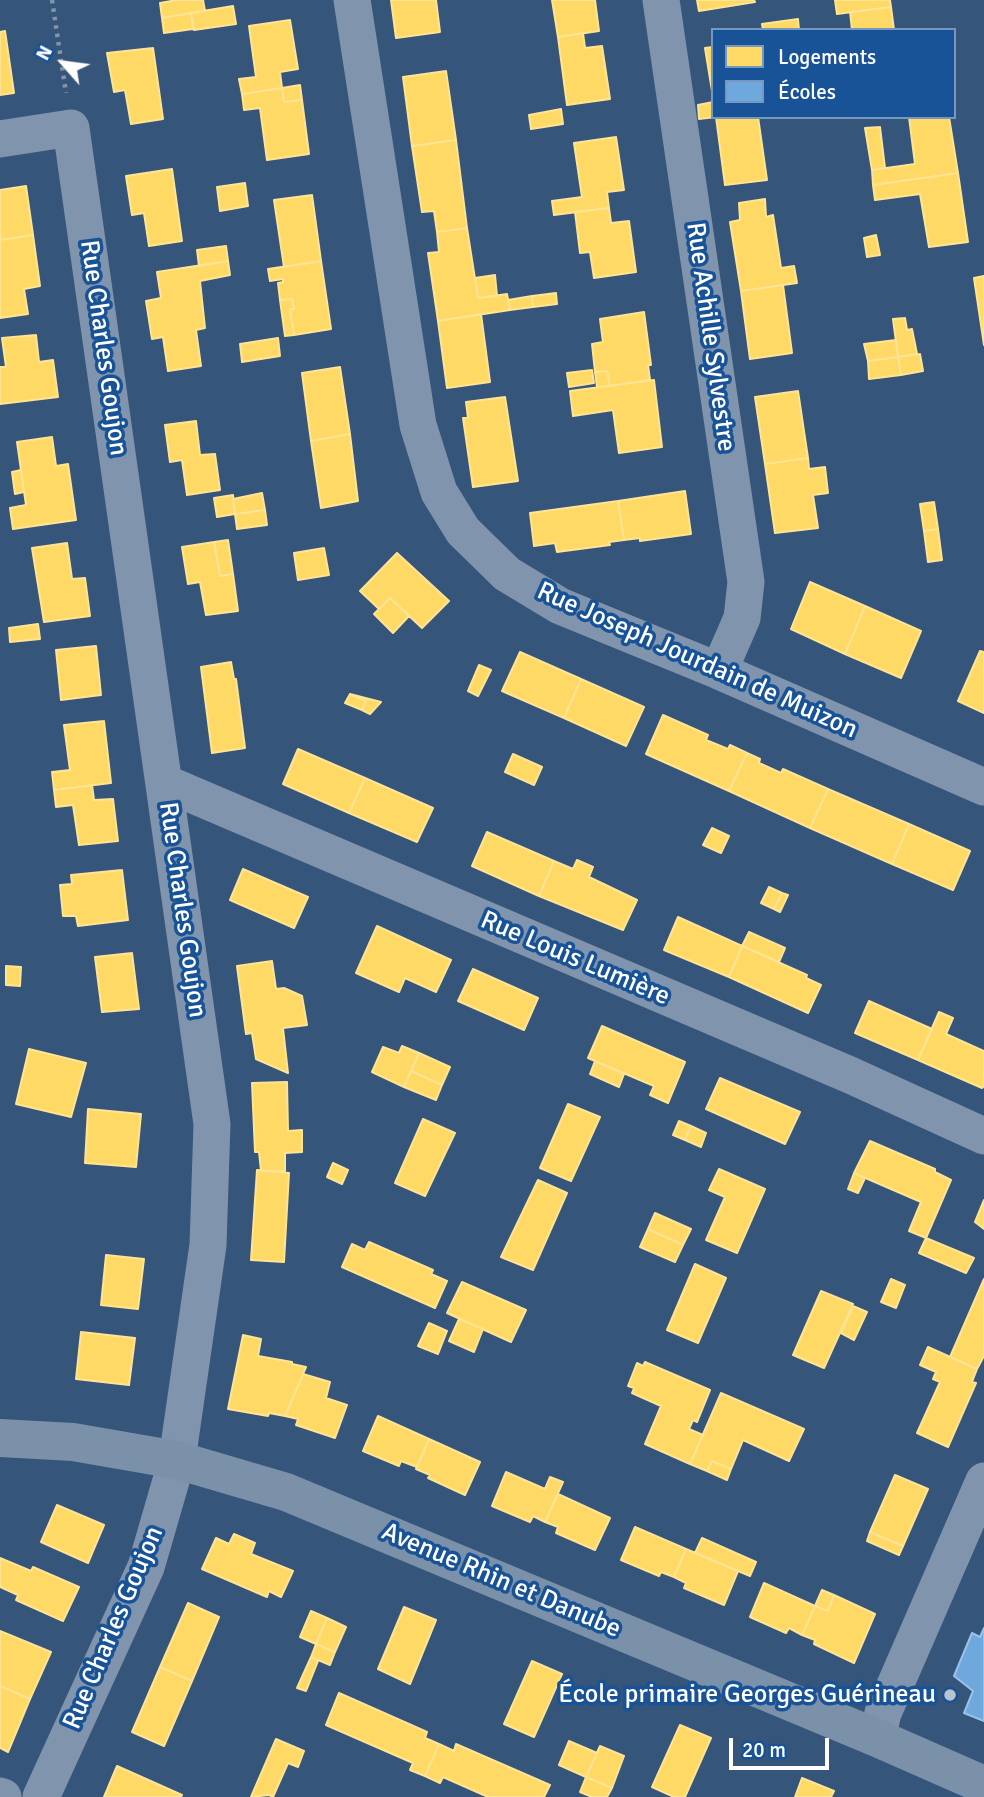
<!DOCTYPE html>
<meta charset="utf-8">
<style>
body{margin:0}
#map{position:relative;width:984px;height:1797px;overflow:hidden;background:#36557a;font-family:Signika,sans-serif}
canvas{display:block}
.legend{position:absolute;left:711px;top:28px;width:245px;height:91px;box-sizing:border-box;background:#195397;border:2px solid #7598c1;margin:0;padding:9px 12px;list-style:none;font-size:21px;color:#fff}
.legend li{display:flex;align-items:center;gap:14px;height:35px}
.legend b{width:35px;border:2px solid #7598c1}
.north{position:absolute;left:28px;top:28px;width:70px;height:70px;-webkit-text-stroke:5px #195397;paint-order:stroke;rotate:298deg;font-size:19px;font-weight:700;line-height:28px;text-align:center;color:#fff}
.north::after{content:'';display:block;margin:auto;width:24px;height:32px;background:#fff;clip-path:polygon(50% 0,100% 100%,50% 72%,0 100%)}
.scale{position:absolute;left:729px;top:1738px;width:100px;height:32px;box-sizing:border-box;border:4px solid #fff;border-top:0;padding-left:9px;font-size:21px;line-height:24px;white-space:nowrap;color:#fff;-webkit-text-stroke:5px #195397;paint-order:stroke}
</style>
<div id="map">
<canvas width="984" height="1797"></canvas>
<ul class="legend">
<li><b style="height:19px;background:#ffd966"></b>Logements</li>
<li><b style="height:19px;background:#6fa8dc"></b>Écoles</li>
</ul>
<div class="north">N</div>
<div class="scale">20 m</div>
</div>
<script>
const ctx = document.querySelector('canvas').getContext('2d');
ctx.lineJoin = 'round';
function fill(path, color) {
  ctx.fillStyle = color;
  ctx.fill(path, 'evenodd');
}
function toPath(rows) {
  const path = new Path2D();
  for (const r of rows) {
    path.moveTo(r[0], r[1]);
    for (let i = 2; i < r.length; i += 2) path.lineTo(r[i], r[i + 1]);
  }
  return path;
}
function trace(path, color, width, dash) {
  ctx.strokeStyle = color;
  ctx.lineWidth = width;
  ctx.lineCap = dash ? 'butt' : 'round';
  ctx.setLineDash(dash || []);
  ctx.stroke(path);
}
function drawText(font, color, halo, rows, align = 'center') {
  ctx.font = font + ' Signika,sans-serif';
  ctx.lineWidth = 7;
  ctx.setLineDash([]);
  ctx.textBaseline = 'middle';
  ctx.strokeStyle = halo;
  ctx.fillStyle = color;
  for (const [text, x, y, turn = 0] of rows) {
    ctx.save();
    ctx.translate(x, y);
    ctx.rotate((+turn || 0) * Math.PI / 180);
    ctx.textAlign = isNaN(turn) ? turn : align;
    if (halo) ctx.strokeText(text, 0, 0);
    ctx.fillText(text, 0, 0);
    ctx.restore();
  }
}
const homes = toPath([
 [177,0,203,0,205,11,162,18,160,3,177,0],
 [391,0,436,0,440,32,396,38,391,0],
 [552,0,595,0,599,31,558,37,552,0],
 [697,0,754,0,755,2,699,11,697,0],
 [835,0,890,0,891,7,837,14,835,0],
 [233,6,236,24,194,30,191,13,233,6],
 [891,7,894,30,852,30,850,12,891,7],
 [191,13,193,29,164,33,162,18,191,13],
 [798,19,799,30,763,30,762,24,798,19],
 [290,20,298,69,280,72,282,88,242,94,239,79,256,77,249,26,290,20],
 [5,31,14,93,0,95,0,32,5,31],
 [583,33,585,48,602,46,610,99,567,105,558,37,583,33],
 [713,47,713,97,705,48,713,47],
 [153,48,163,119,131,124,125,90,114,92,107,53,153,48],
 [446,71,456,140,412,146,403,77,446,71],
 [300,85,302,100,284,102,282,88,300,85],
 [282,88,284,102,302,100,309,154,267,160,260,108,244,110,242,94,282,88],
 [713,102,713,117,716,117,699,119,698,105,713,102],
 [561,109,563,124,531,129,529,115,561,109],
 [716,117,758,117,767,180,725,185,716,117],
 [909,117,949,117,958,173,873,185,872,170,915,164,909,117],
 [880,127,885,168,872,170,865,128,880,127],
 [616,137,624,190,607,192,609,208,554,215,552,201,582,197,574,143,616,137],
 [456,140,467,228,437,232,434,211,422,212,412,146,456,140],
 [172,169,182,241,149,246,144,213,132,215,126,176,172,169],
 [958,173,968,242,929,247,920,194,875,200,873,185,958,173],
 [245,183,248,206,220,211,217,187,245,183],
 [26,186,33,235,0,240,0,190,26,186],
 [312,195,321,261,284,267,274,200,312,195],
 [765,199,766,217,773,215,781,268,794,266,797,283,741,291,730,222,740,220,739,203,765,199],
 [609,208,611,223,629,221,636,272,594,278,590,252,580,253,575,212,609,208],
 [467,228,478,298,507,294,510,310,438,321,428,253,439,252,437,232,467,228],
 [33,235,40,286,24,289,28,314,0,318,0,240,33,235],
 [876,235,880,255,867,257,864,238,876,235],
 [226,246,228,261,199,266,197,250,226,246],
 [228,261,230,275,200,281,205,328,196,330,201,366,168,371,163,337,152,339,146,301,161,298,157,272,228,261],
 [321,261,331,329,294,335,290,309,294,309,292,299,280,300,278,283,283,282,283,279,270,281,268,269,321,261],
 [495,275,497,296,478,298,475,278,495,275],
 [984,276,984,345,974,278,984,276],
 [783,285,792,353,750,359,741,291,783,285],
 [556,293,557,304,533,307,532,296,556,293],
 [532,296,533,307,510,310,508,300,532,296],
 [292,299,294,309,290,309,294,335,285,336,280,300,292,299],
 [644,312,651,365,648,365,650,380,610,386,607,371,595,372,592,344,603,342,600,319,644,312],
 [481,314,490,382,447,388,438,321,481,314],
 [905,318,907,330,912,329,917,354,898,357,893,319,905,318],
 [36,335,39,362,53,360,58,397,0,404,0,367,6,367,2,338,36,335],
 [278,338,280,356,242,362,240,344,278,338],
 [896,340,898,357,868,361,864,344,896,340],
 [920,354,923,371,901,375,898,357,920,354],
 [898,357,901,375,869,379,868,361,898,357],
 [340,367,350,434,311,441,302,373,340,367],
 [592,370,594,383,569,387,567,373,592,370],
 [607,371,610,386,597,387,595,372,607,371],
 [654,380,662,447,619,453,613,410,573,416,570,391,654,380],
 [798,391,808,458,765,464,755,397,798,391],
 [505,397,518,481,473,487,463,418,468,418,466,402,505,397],
 [196,421,200,455,215,454,220,490,187,495,182,460,170,462,165,425,196,421],
 [350,434,358,501,321,508,311,441,350,434],
 [52,437,56,466,68,464,76,520,13,529,10,508,26,505,17,442,52,437],
 [808,458,809,469,825,467,828,493,813,495,818,528,775,533,765,464,808,458],
 [21,470,24,492,15,494,12,472,21,470],
 [685,491,691,534,640,541,640,538,624,540,618,501,685,491],
 [262,493,265,510,235,514,233,499,262,493],
 [233,495,235,514,217,517,214,498,233,495],
 [618,501,624,540,609,542,610,545,557,552,555,543,534,546,530,513,618,501],
 [934,502,938,529,924,531,920,504,934,502],
 [265,510,267,525,237,529,235,514,265,510],
 [938,529,942,560,928,562,924,531,938,529],
 [228,540,233,574,220,576,214,542,228,540],
 [214,542,220,576,233,574,238,611,206,615,200,582,188,584,182,547,214,542],
 [67,543,72,579,85,578,90,616,44,622,32,548,67,543],
 [324,548,329,575,298,580,294,553,324,548],
 [397,553,449,601,422,628,390,598,379,609,360,591,397,553],
 [810,582,865,606,845,654,791,629,810,582],
 [390,598,409,616,393,633,374,614,390,598],
 [865,606,921,631,901,678,845,654,865,606],
 [38,624,40,639,10,642,9,628,38,624],
 [96,646,101,695,61,700,56,650,96,646],
 [980,651,984,652,984,713,958,701,980,651],
 [520,652,581,679,564,718,502,691,520,652],
 [231,662,234,679,236,679,245,748,212,753,201,667,231,662],
 [479,665,491,670,478,696,468,691,479,665],
 [581,679,644,707,626,746,564,718,581,679],
 [350,694,366,701,362,710,345,703,350,694],
 [350,694,381,702,370,714,362,710,366,701,350,694],
 [663,715,708,735,706,740,728,749,730,745,747,753,729,791,646,754,663,715],
 [104,721,111,783,54,790,52,772,70,770,64,725,104,721],
 [298,749,365,778,349,813,283,784,298,749],
 [747,753,760,759,759,763,781,773,783,769,828,789,810,828,729,791,747,753],
 [513,754,542,767,534,785,505,772,513,754],
 [365,778,433,808,417,842,349,813,365,778],
 [92,785,94,800,113,799,118,841,79,845,73,805,56,807,54,790,92,785],
 [828,789,909,824,892,864,810,828,828,789],
 [909,824,970,851,953,890,892,864,909,824],
 [712,828,729,836,721,853,703,845,712,828],
 [487,832,554,861,539,896,472,866,487,832],
 [577,860,593,867,589,877,637,900,623,930,539,896,554,861,573,869,577,860],
 [243,869,308,897,294,928,230,900,243,869],
 [122,870,128,920,78,926,76,916,63,916,60,885,72,884,71,875,122,870],
 [769,887,782,893,774,909,761,903,769,887],
 [782,893,788,895,780,912,774,909,782,893],
 [678,917,742,946,729,977,664,950,678,917],
 [377,926,451,960,436,992,405,978,399,992,356,973,377,926],
 [749,932,785,948,779,962,742,946,749,932],
 [742,946,807,975,806,978,821,985,808,1013,729,977,742,946],
 [132,953,139,1009,102,1012,95,957,132,953],
 [272,961,276,989,284,988,302,996,307,1025,283,1028,288,1073,256,1059,252,1033,246,1034,237,966,272,961],
 [6,966,21,967,20,986,6,985,6,966],
 [473,969,538,998,524,1030,458,1001,473,969],
 [869,1001,932,1029,918,1060,855,1033,869,1001],
 [939,1012,953,1018,946,1034,984,1051,984,1086,982,1088,918,1060,939,1012],
 [602,1026,685,1062,668,1103,650,1095,654,1086,588,1058,602,1026],
 [402,1046,419,1053,404,1087,372,1072,383,1047,399,1053,402,1046],
 [29,1049,86,1063,71,1117,16,1104,29,1049],
 [419,1053,450,1067,442,1085,411,1071,419,1053],
 [595,1061,624,1074,619,1087,590,1074,595,1061],
 [411,1071,442,1085,436,1100,404,1087,411,1071],
 [720,1078,800,1112,785,1144,706,1109,720,1078],
 [287,1082,288,1131,302,1130,302,1152,285,1153,285,1171,261,1171,259,1152,255,1152,252,1083,287,1082],
 [568,1104,600,1117,571,1181,540,1168,568,1104],
 [88,1109,141,1114,136,1167,85,1163,88,1109],
 [423,1119,455,1133,425,1196,395,1183,423,1119],
 [679,1121,691,1126,685,1140,673,1135,679,1121],
 [691,1126,706,1133,701,1147,685,1140,691,1126],
 [870,1141,935,1169,935,1172,951,1180,926,1238,909,1231,921,1202,854,1173,870,1141],
 [333,1163,348,1170,342,1184,327,1177,333,1163],
 [719,1169,765,1189,737,1253,706,1240,725,1197,709,1190,719,1169],
 [257,1170,289,1173,284,1262,251,1260,257,1170],
 [854,1173,865,1178,858,1193,848,1189,854,1173],
 [538,1180,567,1193,533,1270,501,1257,538,1180],
 [984,1200,984,1229,975,1222,984,1200],
 [655,1213,691,1229,683,1245,648,1229,655,1213],
 [648,1229,683,1245,675,1262,640,1247,648,1229],
 [926,1238,974,1258,966,1273,919,1253,926,1238],
 [369,1242,433,1270,431,1274,447,1281,435,1308,342,1267,352,1244,365,1250,369,1242],
 [106,1255,144,1259,138,1309,101,1305,106,1255],
 [695,1264,726,1278,698,1343,667,1330,695,1264],
 [891,1279,905,1285,896,1308,881,1302,891,1279],
 [984,1279,984,1356,977,1369,950,1357,984,1279],
 [462,1282,526,1310,511,1342,447,1313,462,1282],
 [821,1291,853,1304,824,1368,793,1355,821,1291],
 [853,1306,867,1312,854,1340,841,1333,853,1306],
 [459,1319,483,1329,474,1352,449,1341,459,1319],
 [429,1323,447,1331,438,1354,418,1346,429,1323],
 [81,1332,135,1338,129,1385,76,1379,81,1332],
 [243,1335,261,1339,258,1356,292,1362,292,1364,306,1367,285,1416,269,1413,268,1416,228,1409,243,1335],
 [928,1347,977,1369,972,1382,976,1383,948,1447,917,1433,940,1382,933,1379,936,1372,920,1365,928,1347],
 [645,1362,710,1390,697,1422,693,1420,689,1429,703,1435,690,1464,645,1444,661,1406,632,1393,634,1388,628,1386,637,1363,643,1366,645,1362],
 [303,1374,330,1382,326,1398,347,1405,335,1438,296,1425,298,1419,285,1416,303,1374],
 [721,1393,804,1429,789,1461,743,1440,731,1469,712,1461,707,1471,690,1464,721,1393],
 [378,1416,429,1439,417,1467,401,1461,399,1466,363,1451,378,1416],
 [429,1439,480,1462,465,1495,428,1478,430,1475,416,1469,429,1439],
 [712,1461,731,1469,727,1480,707,1471,712,1461],
 [506,1472,545,1489,550,1477,563,1482,545,1522,533,1516,530,1522,492,1506,506,1472],
 [895,1475,928,1489,903,1546,870,1532,895,1475],
 [558,1494,610,1518,595,1550,556,1533,558,1527,545,1522,558,1494],
 [57,1505,104,1525,88,1563,41,1542,57,1505],
 [635,1527,686,1549,674,1577,661,1572,659,1576,621,1560,635,1527],
 [870,1532,903,1546,899,1555,867,1541,870,1532],
 [234,1534,255,1543,251,1554,293,1571,281,1597,269,1591,267,1597,202,1569,216,1538,229,1544,234,1534],
 [702,1538,756,1562,750,1576,695,1553,702,1538],
 [686,1549,738,1571,724,1605,684,1588,686,1583,674,1577,686,1549],
 [0,1558,31,1571,33,1567,79,1587,63,1621,16,1600,18,1595,0,1587,0,1558],
 [764,1583,815,1606,802,1635,789,1628,786,1633,750,1617,764,1583],
 [822,1590,834,1595,828,1611,815,1606,822,1590],
 [834,1595,875,1614,854,1663,814,1644,815,1640,802,1635,815,1606,828,1611,834,1595],
 [188,1603,219,1617,192,1681,160,1667,188,1603],
 [404,1607,436,1620,410,1684,378,1669,404,1607],
 [311,1611,327,1618,316,1644,300,1637,311,1611],
 [327,1618,346,1627,335,1652,316,1644,327,1618],
 [0,1631,51,1652,30,1699,0,1686,0,1631],
 [316,1644,335,1652,330,1665,311,1657,316,1644],
 [311,1657,318,1661,306,1691,297,1688,311,1657],
 [532,1661,562,1674,534,1737,504,1724,532,1661],
 [160,1667,192,1681,164,1746,132,1732,160,1667],
 [0,1686,30,1699,8,1752,0,1748,0,1686],
 [339,1693,427,1732,425,1738,439,1744,425,1776,410,1770,413,1763,326,1725,339,1693],
 [680,1725,711,1738,685,1797,674,1797,652,1787,680,1725],
 [276,1739,304,1751,298,1767,288,1763,273,1797,269,1795,251,1797,276,1739],
 [569,1741,597,1753,586,1777,559,1765,569,1741],
 [439,1744,454,1751,456,1744,550,1785,544,1797,488,1797,443,1777,440,1783,425,1776,439,1744],
 [600,1746,624,1756,612,1788,586,1777,600,1746],
 [117,1766,182,1795,181,1797,104,1797,117,1766],
 [586,1777,612,1788,607,1797,592,1797,580,1792,586,1777],
 [802,1778,834,1791,831,1797,795,1797,802,1778]
]);
const schools = toPath([
 [984,1628,984,1721,964,1713,973,1691,954,1676,972,1633,980,1637,984,1628]
]);
const path = toPath([
 [52,0,66,93]
]);
const street = toPath([
 [352,0,418,425,439,492,463,531,507,574,560,606,719,671,984,787],
 [661,0,746,582,742,618,719,671],
 [0,139,71,128,212,1124,208,1245,177,1460,146,1567,41,1797],
 [165,783,850,1075,984,1136],
 [877,1738,883,1713,984,1481],
 [0,1796,3,1797]
]);
const secondary = toPath([
 [0,1438,73,1442,177,1460,286,1492,877,1738,984,1785]
]);
const markers = [
 [950,1695,7,"#b9c4d0"]
];
const streetNames = [
 ["Rue Achille Sylvestre",710,337,82],
 ["Rue Charles Goujon",103,348,82],
 ["Rue Joseph Jourdain de Muizon",697,661,24],
 ["Rue Charles Goujon",182,910,82],
 ["Rue Louis Lumière",575,959,23],
 ["Avenue Rhin et Danube",501,1581,23],
 ["Rue Charles Goujon",114,1628,-67]
];
const poiNames = [
 ["École primaire Georges Guérineau",936,1695]
];
fill(homes, '#ffd966');
trace(homes, '#ffe494', 2);
fill(schools, '#6fa8dc');
trace(schools, '#9ac2e6', 2);
trace(path, '#8095ad', 4.5, [3.5, 5]);
trace(street, '#8095ad', 37);
trace(secondary, '#7b90a9', 38);
for (const [x, y, r, color] of markers) {
  const dot = new Path2D();
  dot.arc(x, y, r, 0, 2 * Math.PI);
  ctx.fillStyle = color;
  ctx.fill(dot);
  trace(dot, '#195397', 2.5);
}
drawText('26px', '#fff', '#195397', streetNames);
drawText('26px', '#fff', '#195397', poiNames, 'right');
</script>
